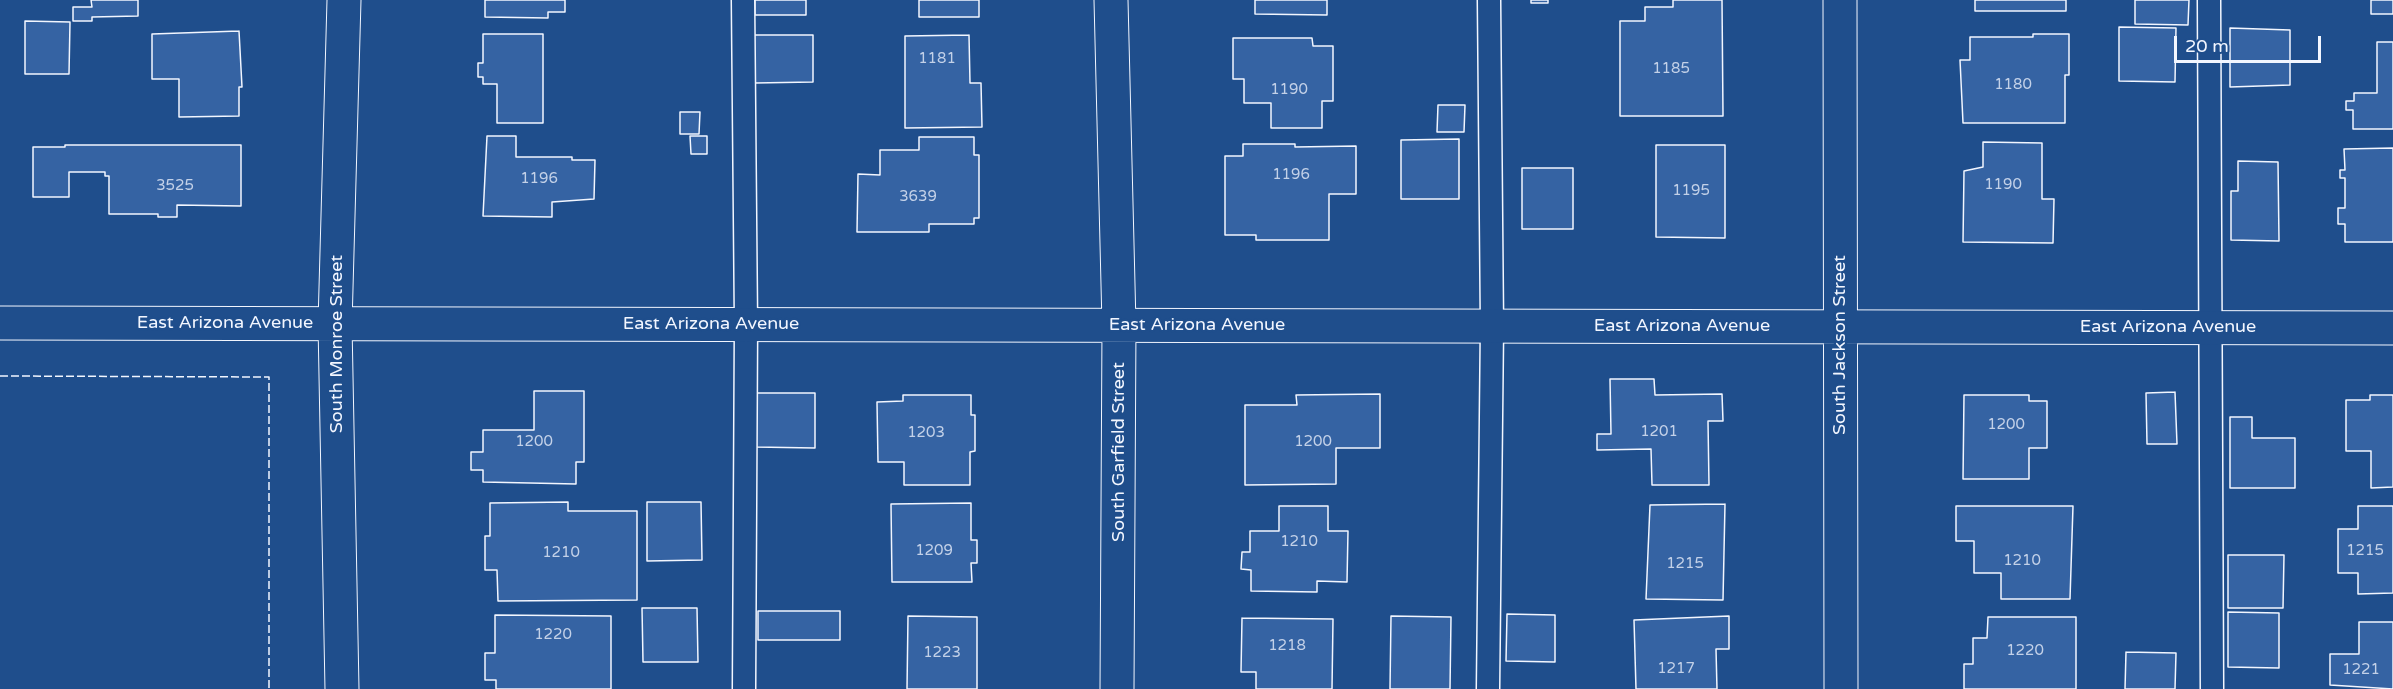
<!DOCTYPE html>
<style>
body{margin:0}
#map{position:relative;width:2393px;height:689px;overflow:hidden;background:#1f4e8c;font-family:"Varela Round",sans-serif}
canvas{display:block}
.scale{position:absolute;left:2174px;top:36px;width:147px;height:27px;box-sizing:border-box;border:3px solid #f2f6ff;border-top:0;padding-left:8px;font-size:18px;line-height:21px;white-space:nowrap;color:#f2f6ff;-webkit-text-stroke:4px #1f4e8c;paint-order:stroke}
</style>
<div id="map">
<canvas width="2393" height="689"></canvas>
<div class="scale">20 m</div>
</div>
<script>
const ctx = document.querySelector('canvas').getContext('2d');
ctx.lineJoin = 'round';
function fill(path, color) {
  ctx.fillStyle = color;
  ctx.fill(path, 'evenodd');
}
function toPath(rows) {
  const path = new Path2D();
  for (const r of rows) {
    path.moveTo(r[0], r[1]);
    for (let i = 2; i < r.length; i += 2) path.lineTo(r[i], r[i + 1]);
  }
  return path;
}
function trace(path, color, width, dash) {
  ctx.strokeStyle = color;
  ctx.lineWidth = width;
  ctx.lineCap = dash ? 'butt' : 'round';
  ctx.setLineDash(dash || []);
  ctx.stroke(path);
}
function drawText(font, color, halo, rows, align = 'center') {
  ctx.font = font + ' "Varela Round",sans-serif';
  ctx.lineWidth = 4.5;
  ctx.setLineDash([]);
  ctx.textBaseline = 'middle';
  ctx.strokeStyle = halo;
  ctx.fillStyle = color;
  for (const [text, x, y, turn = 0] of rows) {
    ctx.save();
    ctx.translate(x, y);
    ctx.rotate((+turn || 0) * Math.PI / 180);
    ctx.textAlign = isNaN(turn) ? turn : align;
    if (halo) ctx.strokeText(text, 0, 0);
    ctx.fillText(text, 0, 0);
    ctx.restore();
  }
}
const building = toPath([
 [91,0,138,0,138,16,92,17,92,21,73,21,73,7,92,7,91,0],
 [485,0,565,0,565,12,548,12,548,18,485,17,485,0],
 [755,0,806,0,806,15,755,15,755,0],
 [919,0,979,0,979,17,919,17,919,0],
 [1255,0,1327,0,1327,15,1255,14,1255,0],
 [1531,0,1548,0,1548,3,1531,3,1531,0],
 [1673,0,1722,0,1723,116,1620,116,1620,21,1645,21,1645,7,1673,7,1673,0],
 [1975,0,2066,0,2066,11,1975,11,1975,0],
 [2135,0,2189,0,2188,25,2135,24,2135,0],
 [2371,0,2393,0,2393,14,2371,14,2371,0],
 [25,21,70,22,69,74,25,74,25,21],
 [2119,27,2176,28,2175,82,2119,81,2119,27],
 [2230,28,2290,30,2290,85,2230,87,2230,28],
 [239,31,242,87,239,87,239,116,179,117,179,79,152,79,152,34,239,31],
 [483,34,543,34,543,123,497,123,497,84,483,84,483,77,478,77,478,63,483,63,483,34],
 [2033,34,2069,34,2069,75,2065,75,2065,123,1963,123,1960,60,1970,60,1970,37,2033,37,2033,34],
 [746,35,813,35,813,82,755,83,746,77,746,35],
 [969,35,970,83,981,83,982,127,905,128,905,36,969,35],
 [1233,38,1312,38,1313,46,1333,46,1333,101,1322,101,1322,128,1271,128,1271,103,1244,103,1244,79,1233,79,1233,38],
 [2377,42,2393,42,2393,129,2353,129,2353,110,2346,110,2346,101,2354,101,2354,93,2377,93,2377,42],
 [1438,105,1465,105,1464,132,1437,132,1438,105],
 [680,112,700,112,699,134,680,134,680,112],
 [487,136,516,136,516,157,572,157,572,160,595,160,594,199,552,202,552,217,483,216,487,136],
 [690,136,707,136,707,154,691,154,690,136],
 [919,137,974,137,974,155,979,155,979,218,974,218,974,224,929,224,929,232,857,232,858,174,880,175,880,150,919,150,919,137],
 [1459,139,1459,199,1401,199,1401,140,1459,139],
 [1983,142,2042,143,2042,199,2054,199,2053,243,1963,242,1964,171,1983,167,1983,142],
 [1243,144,1295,144,1295,147,1356,146,1356,194,1329,194,1329,240,1256,240,1256,235,1225,235,1225,156,1243,156,1243,144],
 [65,145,241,145,241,206,177,205,177,217,158,217,158,214,109,214,109,176,105,176,105,172,69,172,69,197,33,197,33,147,65,147,65,145],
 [1656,145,1725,145,1725,238,1656,237,1656,145],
 [2393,148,2393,242,2345,242,2345,224,2338,224,2338,208,2345,208,2345,178,2340,178,2340,170,2345,170,2344,149,2393,148],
 [2238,161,2278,162,2279,241,2231,240,2231,191,2238,191,2238,161],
 [1522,168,1573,168,1573,229,1522,229,1522,168],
 [1610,379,1654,379,1655,395,1722,394,1723,421,1708,421,1709,485,1652,485,1651,449,1597,450,1597,434,1611,434,1610,379],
 [534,391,584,391,584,462,576,462,576,484,483,482,483,470,471,470,471,452,483,452,483,430,534,430,534,391],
 [2175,392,2177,444,2147,444,2146,393,2175,392],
 [755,393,815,393,815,448,755,447,755,393],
 [1380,394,1380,448,1336,448,1336,484,1245,485,1245,405,1297,405,1296,395,1380,394],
 [903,395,971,395,971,415,975,415,975,451,970,452,970,485,904,485,904,462,878,462,877,402,903,401,903,395],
 [1964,395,2029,395,2029,401,2047,401,2047,448,2029,448,2029,479,1963,479,1964,395],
 [2370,395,2393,395,2393,487,2371,488,2371,451,2346,451,2346,400,2370,400,2370,395],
 [2230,417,2252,417,2252,438,2295,438,2295,488,2230,488,2230,417],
 [568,502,568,511,637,511,637,600,498,601,497,570,485,570,485,536,490,536,490,503,568,502],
 [647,502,701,502,702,560,647,561,647,502],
 [971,503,971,540,977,540,977,563,971,563,972,582,892,582,891,504,971,503],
 [1725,504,1723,600,1646,599,1650,505,1725,504],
 [1279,506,1328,506,1328,531,1348,531,1347,582,1317,581,1317,592,1251,591,1251,570,1241,569,1242,552,1250,552,1250,531,1279,531,1279,506],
 [1956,506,2073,506,2070,599,2001,599,2001,573,1974,573,1974,541,1956,541,1956,506],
 [2358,506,2393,506,2393,593,2358,594,2358,573,2338,573,2338,529,2358,529,2358,506],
 [2228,555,2284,555,2283,608,2228,608,2228,555],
 [642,608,697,608,698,662,643,662,642,608],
 [758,611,840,611,840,640,758,640,758,611],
 [2228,612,2279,613,2279,668,2228,667,2228,612],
 [1507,614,1555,615,1555,662,1506,661,1507,614],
 [495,615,611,616,611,689,496,689,496,680,485,680,485,653,495,653,495,615],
 [908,616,977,617,977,689,907,689,908,616],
 [1391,616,1451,617,1450,689,1390,689,1391,616],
 [1729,616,1729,649,1716,649,1717,689,1636,689,1634,620,1729,616],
 [1988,617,2076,617,2076,689,1964,689,1964,664,1973,664,1973,638,1987,638,1988,617],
 [1242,618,1333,619,1332,689,1256,689,1256,672,1241,672,1242,618],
 [2359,622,2393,622,2393,689,2330,685,2330,654,2359,654,2359,622],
 [2126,652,2176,653,2175,689,2125,689,2126,652]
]);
const lane = toPath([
 [743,0,746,324,744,689],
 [2209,0,2212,689],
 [1488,689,1492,326,1489,0]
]);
const street = toPath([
 [1111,0,1119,325,1117,689],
 [1840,0,1841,689],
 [0,323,2393,328],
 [342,689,335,324,344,0]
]);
const fence = toPath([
 [0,376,269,377,269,689]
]);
const numberNames = [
 ["1181",937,59],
 ["1185",1671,69],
 ["1180",2013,85],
 ["1190",1289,90],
 ["1196",1291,175],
 ["1196",539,179],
 ["1190",2003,185],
 ["3525",175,186],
 ["1195",1691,191],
 ["3639",918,197],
 ["1200",2006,425],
 ["1201",1659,432],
 ["1203",926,433],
 ["1200",534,442],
 ["1200",1313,442],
 ["1210",1299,542],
 ["1209",934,551],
 ["1215",2365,551],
 ["1210",561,553],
 ["1210",2022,561],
 ["1215",1685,564],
 ["1220",553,635],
 ["1218",1287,646],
 ["1220",2025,651],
 ["1223",942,653],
 ["1217",1676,669],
 ["1221",2361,670]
];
const streetNames = [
 ["East Arizona Avenue",225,323],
 ["East Arizona Avenue",711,324],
 ["East Arizona Avenue",1197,325],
 ["East Arizona Avenue",1682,326],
 ["East Arizona Avenue",2168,327],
 ["South Monroe Street",337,344,-90],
 ["South Jackson Street",1840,345,-90],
 ["South Garfield Street",1119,452,-90]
];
fill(building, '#3563a3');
trace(building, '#f2f6ff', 1.5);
trace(lane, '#f2f6ff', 25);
trace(street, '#f2f6ff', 35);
trace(lane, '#1f4e8c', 22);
trace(street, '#1f4e8c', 33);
trace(fence, '#f2f6ff', 1.5, [8, 3]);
drawText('15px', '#c3d1e8', null, numberNames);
drawText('18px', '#f2f6ff', '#1f4e8c', streetNames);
</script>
